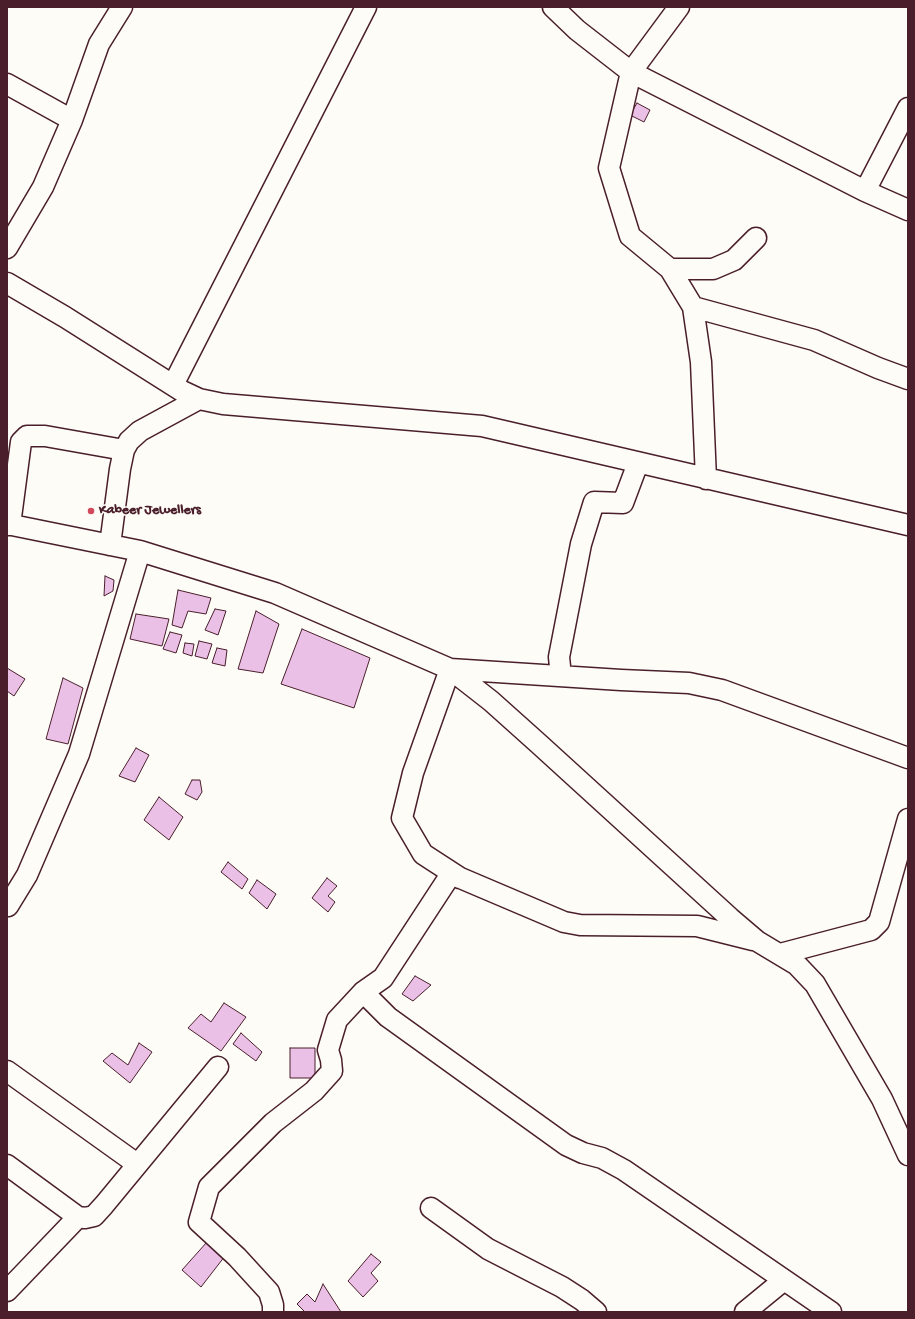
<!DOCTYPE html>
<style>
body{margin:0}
#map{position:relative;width:915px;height:1319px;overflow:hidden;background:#fdfcf7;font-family:"Gochi Hand",sans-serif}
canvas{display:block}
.frame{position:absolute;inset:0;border:8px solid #4a1f2b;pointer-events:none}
</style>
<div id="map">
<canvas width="915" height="1319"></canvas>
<div class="frame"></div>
</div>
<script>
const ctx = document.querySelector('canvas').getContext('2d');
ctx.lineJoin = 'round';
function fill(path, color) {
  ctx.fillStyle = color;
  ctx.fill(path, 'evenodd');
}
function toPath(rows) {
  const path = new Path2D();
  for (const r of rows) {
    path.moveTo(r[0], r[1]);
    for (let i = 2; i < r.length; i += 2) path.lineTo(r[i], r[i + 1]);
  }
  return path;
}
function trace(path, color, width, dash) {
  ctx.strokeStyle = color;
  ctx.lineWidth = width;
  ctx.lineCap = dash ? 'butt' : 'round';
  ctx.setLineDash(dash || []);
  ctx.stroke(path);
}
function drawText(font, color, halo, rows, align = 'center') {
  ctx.font = font + ' "Gochi Hand",sans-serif';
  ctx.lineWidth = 3;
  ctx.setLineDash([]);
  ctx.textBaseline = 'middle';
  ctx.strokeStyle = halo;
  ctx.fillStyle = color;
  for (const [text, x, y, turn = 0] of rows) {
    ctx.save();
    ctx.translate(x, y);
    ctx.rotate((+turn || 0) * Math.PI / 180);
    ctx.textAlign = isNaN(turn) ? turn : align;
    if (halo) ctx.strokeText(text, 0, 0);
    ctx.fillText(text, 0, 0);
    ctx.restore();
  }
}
const building = toPath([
 [637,103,650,110,644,122,630,115,637,103],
 [105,576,114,580,113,591,104,596,105,576],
 [178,590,211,598,206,614,188,611,182,628,172,625,178,590],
 [215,609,226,611,218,635,205,630,215,609],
 [256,611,279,624,263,673,238,669,256,611],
 [136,614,169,619,162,646,130,639,136,614],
 [302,629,370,658,354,708,281,684,302,629],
 [170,632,182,635,176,653,163,649,170,632],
 [199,641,212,644,207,659,195,656,199,641],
 [185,643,194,644,192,656,183,653,185,643],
 [217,648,227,650,225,666,212,663,217,648],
 [7,668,25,679,14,696,7,691,7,668],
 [63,678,83,688,68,744,46,739,63,678],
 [136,748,149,755,135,782,119,776,136,748],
 [192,780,200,780,202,792,197,800,185,794,192,780],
 [159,797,183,817,169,840,144,820,159,797],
 [228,862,248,879,242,889,221,872,228,862],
 [327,878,337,886,328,896,335,902,328,912,312,898,327,878],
 [257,880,276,894,267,909,249,893,257,880],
 [415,976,431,985,413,1001,402,994,415,976],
 [224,1003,246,1017,221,1051,188,1028,201,1014,211,1022,224,1003],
 [241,1033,262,1052,256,1061,233,1044,241,1033],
 [139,1043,152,1052,130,1083,103,1061,112,1053,128,1065,139,1043],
 [290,1048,315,1048,315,1078,290,1078,290,1048],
 [207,1242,225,1256,201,1287,182,1270,207,1242],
 [371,1254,381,1262,371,1273,378,1281,363,1297,348,1281,371,1254],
 [323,1284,341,1312,303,1312,304,1311,297,1304,307,1294,315,1302,323,1284]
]);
const minor = toPath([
 [553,7,577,30,631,72,865,191,908,210],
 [679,7,631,72,609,168,630,236,670,269,693,307,701,362,706,479],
 [7,84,72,120],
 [865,191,908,108],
 [7,248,43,187,72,120,99,44,122,7],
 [670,269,713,269,734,260,756,238],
 [7,283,65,317,182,391,199,399,223,404,482,426,908,525],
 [693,307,814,340,878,368,908,379],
 [173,385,366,7],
 [7,524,140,551,275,593,450,669,491,701,539,744,730,918,757,941,797,965,815,984,882,1099,908,1155],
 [10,525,21,442,27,436,45,436,124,450],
 [110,545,120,469,124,450,129,441,140,431,199,399],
 [561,676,559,657,581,544,594,502,623,503,638,463],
 [460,878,423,854,402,818,413,773,450,669,621,680,689,683,722,690,908,758],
 [8,906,27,875,79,754,140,551],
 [780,954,871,930,879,922,908,819],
 [363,992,388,1017,566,1145,583,1153,602,1158,624,1170,831,1312],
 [7,1071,137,1164],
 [7,1165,78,1217,85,1218,94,1216,104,1205,218,1067],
 [431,1208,488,1249,562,1287,582,1300,596,1312],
 [7,1291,78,1217],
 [273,1312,273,1305,269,1292,237,1257,199,1222,209,1187,273,1123,314,1091,332,1071,331,1060,328,1050,337,1020,363,992,383,978,451,874,564,922,580,925,697,926,753,940],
 [745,1312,784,1280]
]);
const markers = [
 [91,511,4,"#d1495b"]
];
const poiNames = [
 ["Kabeer Jewellers",99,511]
];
fill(building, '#ebc0e6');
trace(building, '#4a1f2b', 1);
trace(minor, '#4a1f2b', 23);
trace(minor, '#fdfcf7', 20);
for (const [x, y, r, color] of markers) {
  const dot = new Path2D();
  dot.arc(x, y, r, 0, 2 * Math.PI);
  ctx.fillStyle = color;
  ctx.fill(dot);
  trace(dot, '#fdfcf7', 1.5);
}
drawText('bold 14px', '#4a1f2b', '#fdfcf7', poiNames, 'left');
</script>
